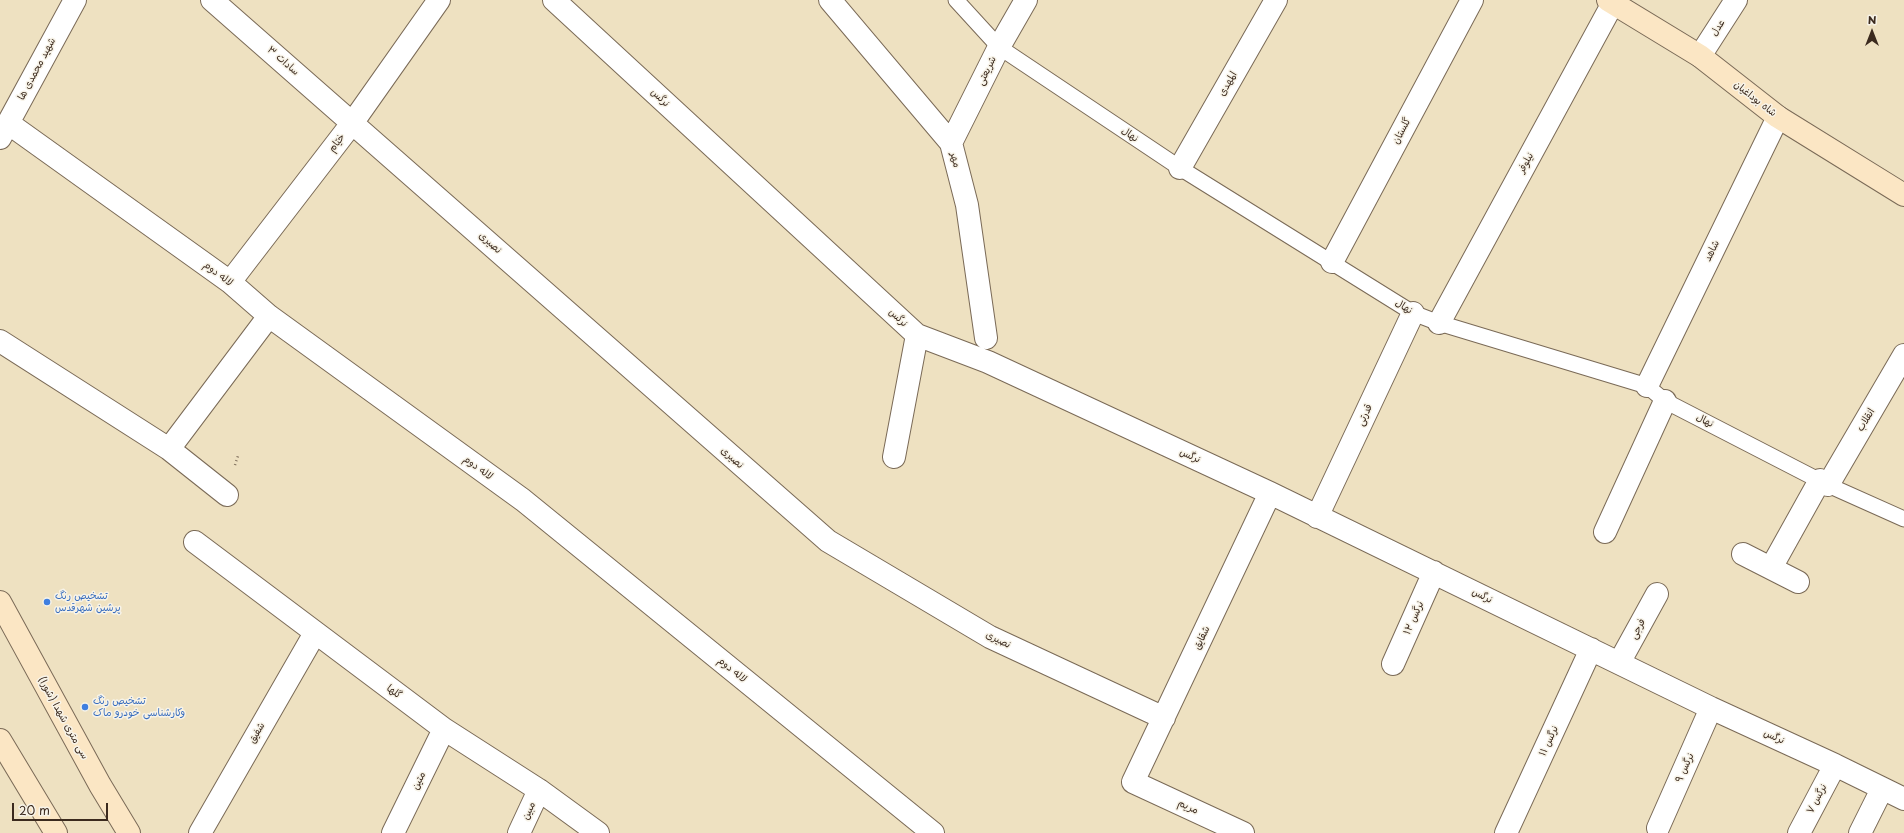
<!DOCTYPE html>
<meta charset="utf-8">
<style>
body{margin:0}
#map{position:relative;width:1904px;height:833px;overflow:hidden;background:#eee1c1;font-family:"Playpen Sans",sans-serif}
canvas{display:block}
.north{position:absolute;left:1852px;top:12px;width:40px;height:40px;-webkit-text-stroke:3px #f7f3e8;paint-order:stroke;rotate:0deg;font-size:11px;font-weight:700;line-height:16px;text-align:center;color:#3b2a1e}
.north::after{content:'';display:block;margin:auto;width:14px;height:18px;background:#3b2a1e;clip-path:polygon(50% 0,100% 100%,50% 72%,0 100%)}
.scale{position:absolute;left:12px;top:803px;width:96px;height:18px;box-sizing:border-box;border:2px solid #3b2a1e;border-top:0;padding-left:5px;font-size:12px;line-height:14px;white-space:nowrap;color:#3b2a1e;-webkit-text-stroke:3px #f7f3e8;paint-order:stroke}
</style>
<div id="map">
<canvas width="1904" height="833"></canvas>
<div class="north">N</div>
<div class="scale">20 m</div>
</div>
<script>
const ctx = document.querySelector('canvas').getContext('2d');
ctx.lineJoin = 'round';
function toPath(rows) {
  const path = new Path2D();
  for (const r of rows) {
    path.moveTo(r[0], r[1]);
    for (let i = 2; i < r.length; i += 2) path.lineTo(r[i], r[i + 1]);
  }
  return path;
}
function trace(path, color, width, dash) {
  ctx.strokeStyle = color;
  ctx.lineWidth = width;
  ctx.lineCap = dash ? 'butt' : 'round';
  ctx.setLineDash(dash || []);
  ctx.stroke(path);
}
function drawText(font, color, halo, rows, align = 'center') {
  ctx.font = font + ' "Playpen Sans","Playpen Sans Arabic",sans-serif';
  ctx.lineWidth = 3;
  ctx.setLineDash([]);
  ctx.textBaseline = 'middle';
  ctx.strokeStyle = halo;
  ctx.fillStyle = color;
  for (const [text, x, y, turn = 0] of rows) {
    ctx.save();
    ctx.translate(x, y);
    ctx.rotate((+turn || 0) * Math.PI / 180);
    ctx.textAlign = isNaN(turn) ? turn : align;
    if (halo) ctx.strokeText(text, 0, 0);
    ctx.fillText(text, 0, 0);
    ctx.restore();
  }
}
const path = toPath([
 [235,465,238,456]
]);
const service = toPath([
 [956,0,999,47,1180,168,1413,313,1439,323,1647,386,1665,401,1828,485,1904,519]
]);
const minor = toPath([
 [212,0,828,541,990,637,1164,718],
 [554,0,917,335,988,362,1270,493,1711,708,1835,765,1904,799],
 [830,0,951,143,967,205,986,338],
 [1700,56,1736,0],
 [8,123,230,282,269,316,523,500,933,833],
 [0,138,75,0],
 [951,143,999,47,1026,0],
 [1180,168,1276,0],
 [1332,262,1472,0],
 [230,282,353,122,439,0],
 [1439,323,1613,3],
 [0,341,169,449,227,495],
 [1647,386,1778,117],
 [169,449,269,316],
 [894,457,917,335],
 [1828,485,1904,355],
 [1317,517,1413,313],
 [1605,532,1665,401],
 [195,542,444,729,539,790,598,833],
 [1743,554,1798,582],
 [1771,568,1820,480],
 [1619,663,1657,594],
 [1393,664,1434,572],
 [1658,828,1711,708],
 [200,833,315,633],
 [393,833,444,729],
 [519,833,539,790],
 [1243,833,1133,782,1270,493],
 [1506,833,1591,649],
 [1799,833,1835,765],
 [1860,833,1882,789]
]);
const secondary = toPath([
 [1608,0,1700,56,1778,117,1904,195],
 [0,602,100,785,129,833],
 [0,740,56,833]
]);
const markers = [
 [47,602,4,"#3f7fe0"],
 [85,707,4,"#3f7fe0"]
];
const streetNames = [
 ["عدل",1718,28,-57],
 ["سادات ۳",283,61,41],
 ["شهید محمدی ها",37,69,-62],
 ["شریعتی",987,71,-64],
 ["المهدی",1228,84,-60],
 ["نرگس",660,98,43],
 ["شاه بوداغیان",1755,99,38],
 ["گلستان",1402,131,-62],
 ["نهال",1130,135,34],
 ["خیّام",337,143,-52],
 ["مهر",955,160,76],
 ["نیلوفر",1526,163,-61],
 ["نصیری",490,243,42],
 ["شاهد",1712,251,-64],
 ["لاله دوم",218,274,37],
 ["نهال",1404,307,31],
 ["نرگس",898,318,43],
 ["قدرتی",1365,415,-65],
 ["انقلاب",1866,420,-59],
 ["نهال",1705,421,27],
 ["نرگس",1190,456,25],
 ["نصیری",732,458,42],
 ["لاله دوم",478,468,36],
 ["نرگس",1482,596,26],
 ["نرگس ۱۲",1414,618,-66],
 ["فرجی",1638,629,-62],
 ["شقایق",1202,638,-65],
 ["نصیری",998,640,26],
 ["لاله دوم",732,670,39],
 ["گلها",394,692,36],
 ["سی متری شهدا (شورا)",63,718,61],
 ["شفیق",257,733,-60],
 ["نرگس",1774,737,25],
 ["نرگس ۱۱",1549,741,-65],
 ["نرگس ۹",1685,768,-66],
 ["متین",419,781,-64],
 ["نرگس ۷",1817,799,-62],
 ["مریم",1188,807,25],
 ["مبین",529,811,-66]
];
const shopNames = [
 ["تشخیص رنگ",55,596],
 ["پرشین شهرقدس",55,608],
 ["تشخیص رنگ",93,701],
 ["وکارشناسی خودرو ماک",93,713]
];
trace(service, '#7a6a57', 17);
trace(minor, '#7a6a57', 24);
trace(secondary, '#7a6a57', 24);
trace(path, '#7a6a57', 2.5, [1, 3]);
trace(service, '#fff', 15);
trace(minor, '#fff', 22);
trace(secondary, '#fbe6c4', 22);
for (const [x, y, r, color] of markers) {
  const dot = new Path2D();
  dot.arc(x, y, r, 0, 2 * Math.PI);
  ctx.fillStyle = color;
  ctx.fill(dot);
  trace(dot, '#f7f3e8', 1.5);
}
drawText('10px', '#3b2a1e', '#f7f3e8', streetNames);
drawText('10px', '#366cbe', '#f7f3e8', shopNames, 'left');
</script>
